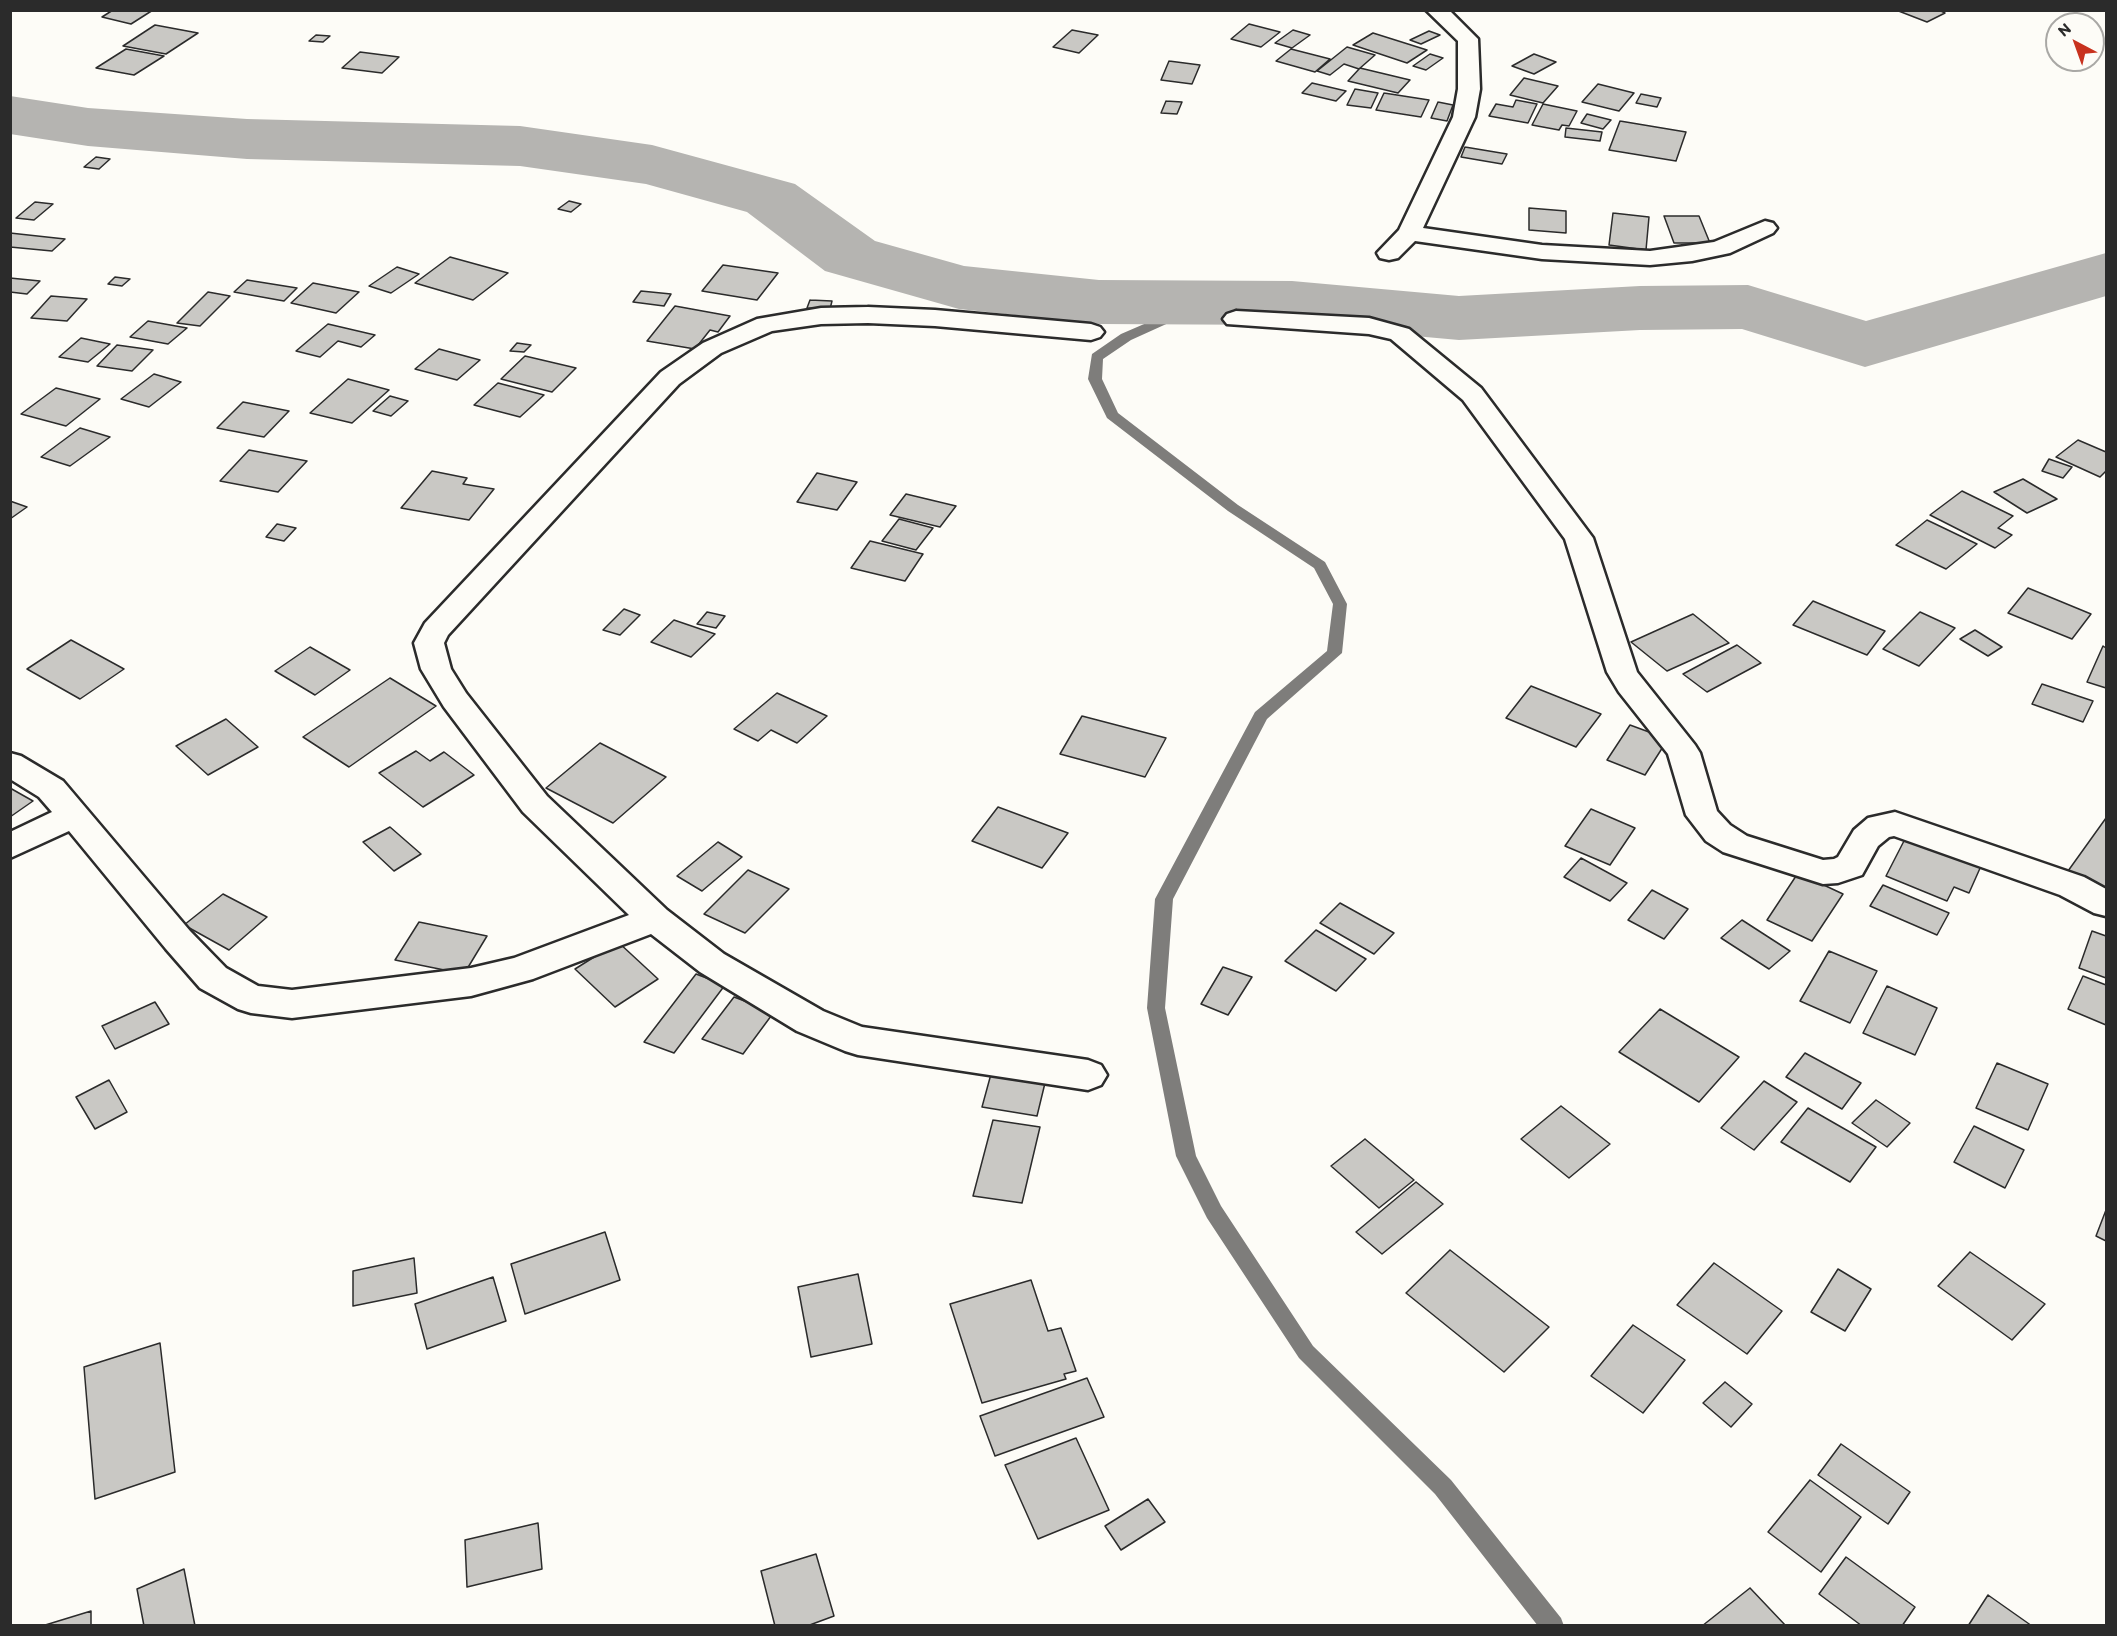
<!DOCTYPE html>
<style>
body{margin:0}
#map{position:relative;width:2117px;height:1636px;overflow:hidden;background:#fdfcf7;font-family:Itim,sans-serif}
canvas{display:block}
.frame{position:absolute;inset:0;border:12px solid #2b2b2b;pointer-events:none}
.north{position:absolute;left:2045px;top:12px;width:60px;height:60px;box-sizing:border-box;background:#fdfcf7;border:2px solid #a9a8a5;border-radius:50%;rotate:319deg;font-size:16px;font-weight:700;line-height:24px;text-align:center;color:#2b2b2b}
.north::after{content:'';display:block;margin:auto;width:21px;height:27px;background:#c8321e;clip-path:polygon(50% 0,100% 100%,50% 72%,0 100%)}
</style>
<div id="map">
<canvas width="2117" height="1636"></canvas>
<div class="frame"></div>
<div class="north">N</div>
</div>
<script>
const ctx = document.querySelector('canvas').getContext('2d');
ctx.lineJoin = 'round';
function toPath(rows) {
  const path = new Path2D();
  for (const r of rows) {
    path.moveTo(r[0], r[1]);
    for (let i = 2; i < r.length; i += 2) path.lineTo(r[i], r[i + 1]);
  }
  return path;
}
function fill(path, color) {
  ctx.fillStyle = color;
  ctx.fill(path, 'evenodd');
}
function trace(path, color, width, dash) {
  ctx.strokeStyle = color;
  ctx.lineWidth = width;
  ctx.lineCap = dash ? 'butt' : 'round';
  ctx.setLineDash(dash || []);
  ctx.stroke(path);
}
const stream = toPath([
 [1202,299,1206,300,1208,303,1206,306,1131,340,1103,359,1102,379,1118,413,1238,505,1325,562,1347,604,1342,653,1267,719,1173,899,1165,1008,1196,1156,1221,1206,1313,1346,1451,1480,1561,1618,1564,1626,1538,1626,1435,1494,1299,1358,1207,1218,1176,1156,1147,1008,1155,899,1255,712,1327,651,1333,604,1314,568,1228,511,1107,418,1088,379,1092,354,1121,334,1202,299]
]);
const river = toPath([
 [10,96,88,108,247,119,520,126,652,145,795,184,875,241,964,266,1099,280,1292,281,1459,296,1640,286,1748,285,1866,321,2106,253,2106,296,1865,367,1742,329,1640,330,1459,340,1292,325,1099,324,959,309,825,271,747,212,646,184,520,166,247,159,88,146,10,134,10,96]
]);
const building = toPath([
 [113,10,153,10,131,24,102,17,113,10],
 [1896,10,1939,10,1945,13,1927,22,1896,10],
 [1249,24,1280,32,1261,47,1231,39,1249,24],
 [155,25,198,33,166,54,123,46,155,25],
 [1072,30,1098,35,1079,53,1053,47,1072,30],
 [1293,30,1310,35,1292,48,1275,43,1293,30],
 [1429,31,1440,35,1421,44,1410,40,1429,31],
 [1373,33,1427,50,1407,63,1353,45,1373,33],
 [316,35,330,36,323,42,309,41,316,35],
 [1347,47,1375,55,1359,69,1344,64,1330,75,1317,71,1347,47],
 [126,49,164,56,134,75,96,68,126,49],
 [1291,49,1330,59,1315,72,1276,61,1291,49],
 [360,52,399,57,382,73,342,68,360,52],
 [1430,54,1443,58,1426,70,1413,66,1430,54],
 [1534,54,1556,62,1534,74,1512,66,1534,54],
 [1169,61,1200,65,1192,84,1161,80,1169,61],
 [1360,68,1410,80,1398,93,1348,81,1360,68],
 [1524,78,1558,86,1543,103,1510,95,1524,78],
 [1312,83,1346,91,1336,101,1302,93,1312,83],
 [1598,84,1634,93,1619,111,1582,102,1598,84],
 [1355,89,1378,93,1371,108,1347,105,1355,89],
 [1384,93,1429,100,1421,117,1376,110,1384,93],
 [1641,94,1661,98,1657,107,1636,103,1641,94],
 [1516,100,1537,104,1528,123,1489,116,1496,104,1513,107,1516,100],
 [1166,101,1182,102,1177,114,1161,113,1166,101],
 [1438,102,1453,105,1447,121,1431,118,1438,102],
 [1543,104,1577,111,1569,126,1562,125,1559,130,1532,125,1543,104],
 [1587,114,1611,120,1603,129,1581,123,1587,114],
 [1620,121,1686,132,1676,161,1609,150,1620,121],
 [1566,128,1602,132,1600,141,1565,137,1566,128],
 [1465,147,1507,154,1502,164,1461,157,1465,147],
 [96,157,110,159,99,169,84,167,96,157],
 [569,201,581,204,571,212,558,209,569,201],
 [35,202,53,204,34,220,16,218,35,202],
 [1529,208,1566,211,1566,233,1529,230,1529,208],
 [1613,213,1649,217,1646,250,1609,245,1613,213],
 [1664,216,1699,216,1710,243,1674,243,1664,216],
 [10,233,65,239,52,251,10,247,10,233],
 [450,257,508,273,473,300,415,283,450,257],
 [723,265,778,273,757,300,702,291,723,265],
 [397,267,419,274,391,293,369,286,397,267],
 [115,277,130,279,122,286,108,284,115,277],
 [10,278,40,281,27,294,10,292,10,278],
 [247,280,297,288,284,301,234,292,247,280],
 [313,283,359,292,336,313,291,303,313,283],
 [641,291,671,294,664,306,633,302,641,291],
 [208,292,230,296,200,326,177,323,208,292],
 [51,296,87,299,67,321,31,318,51,296],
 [810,300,832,301,830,309,807,308,810,300],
 [675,306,730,316,718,332,710,330,695,349,647,341,675,306],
 [148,321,187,328,168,344,130,337,148,321],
 [328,324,375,335,361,347,338,341,320,357,296,351,328,324],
 [81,338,110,344,88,362,59,357,81,338],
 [517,343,531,345,524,352,510,351,517,343],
 [117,345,153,350,132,371,97,366,117,345],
 [439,349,480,360,457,380,415,369,439,349],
 [525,356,576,368,552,392,501,379,525,356],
 [154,374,181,382,149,407,121,399,154,374],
 [348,379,389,390,352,423,310,413,348,379],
 [498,383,544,395,520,417,474,405,498,383],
 [56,388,100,399,66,426,21,414,56,388],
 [390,396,408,401,391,416,373,411,390,396],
 [243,402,289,411,264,437,217,428,243,402],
 [80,428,110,437,70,466,41,457,80,428],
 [2078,440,2106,452,2106,471,2100,477,2056,457,2078,440],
 [249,450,307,461,278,492,220,481,249,450],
 [2049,459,2072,467,2063,478,2042,471,2049,459],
 [432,471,467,478,463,484,494,489,469,520,401,508,432,471],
 [817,473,857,482,837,510,797,502,817,473],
 [2023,479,2057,499,2027,513,1994,492,2023,479],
 [1962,491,2013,516,1998,528,2012,535,1995,548,1930,515,1962,491],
 [906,494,956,506,940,527,890,515,906,494],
 [10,501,27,507,10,519,10,501],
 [899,519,933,528,916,550,882,541,899,519],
 [1927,520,1977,544,1946,569,1896,545,1927,520],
 [277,524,296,528,284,541,266,537,277,524],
 [870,541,923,554,905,581,851,568,870,541],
 [2028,588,2091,614,2072,639,2008,613,2028,588],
 [1813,601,1885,631,1867,655,1793,625,1813,601],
 [624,609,640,615,620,635,603,630,624,609],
 [707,612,725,616,716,628,697,624,707,612],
 [1920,612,1955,628,1919,666,1883,649,1920,612],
 [1693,614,1729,643,1667,671,1631,642,1693,614],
 [674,620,715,634,691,657,651,642,674,620],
 [1975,630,2002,647,1988,656,1960,639,1975,630],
 [71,640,124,669,80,699,27,669,71,640],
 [1737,645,1761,663,1707,692,1683,674,1737,645],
 [2103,646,2106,648,2106,688,2087,682,2103,646],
 [310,647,350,670,315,695,275,671,310,647],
 [390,678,436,706,349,767,303,737,390,678],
 [2042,684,2093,701,2083,722,2032,704,2042,684],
 [1531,686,1601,714,1576,747,1506,718,1531,686],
 [777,693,827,716,797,743,771,730,758,741,734,729,777,693],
 [1082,716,1166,738,1145,777,1060,754,1082,716],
 [226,719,258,747,208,775,176,746,226,719],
 [1630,725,1668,739,1645,775,1607,760,1630,725],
 [600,743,666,777,613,823,546,788,600,743],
 [416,751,430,761,444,752,474,775,423,807,379,773,416,751],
 [10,788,33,801,10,817,10,788],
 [998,807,1068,833,1042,868,972,841,998,807],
 [1591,809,1635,828,1610,865,1565,846,1591,809],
 [2106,818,2106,889,2068,871,2106,818],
 [390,827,421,854,394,871,363,842,390,827],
 [1906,837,1981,866,1969,893,1954,887,1947,901,1886,876,1906,837],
 [718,842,742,857,702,891,677,876,718,842],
 [1581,858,1627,883,1610,901,1564,877,1581,858],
 [748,870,789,889,745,933,704,914,748,870],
 [1798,873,1843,894,1812,941,1767,920,1798,873],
 [1883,885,1949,913,1937,935,1870,906,1883,885],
 [1652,890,1688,909,1664,939,1628,920,1652,890],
 [223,894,267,917,229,950,184,925,223,894],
 [1340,903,1394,933,1374,954,1320,923,1340,903],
 [1742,920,1790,951,1769,969,1721,938,1742,920],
 [419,922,487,936,464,974,395,960,419,922],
 [1316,930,1366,959,1336,991,1285,961,1316,930],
 [2092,931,2106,936,2106,978,2079,968,2092,931],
 [618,942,658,979,615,1007,575,969,618,942],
 [1829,951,1877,971,1850,1023,1800,1001,1829,951],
 [1223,967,1252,977,1228,1015,1201,1004,1223,967],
 [696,974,725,985,674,1053,644,1042,696,974],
 [2083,976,2106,985,2106,1025,2068,1009,2083,976],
 [1887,986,1937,1008,1915,1055,1863,1033,1887,986],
 [734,997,774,1012,743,1054,702,1039,734,997],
 [155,1002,169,1024,115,1049,102,1026,155,1002],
 [1660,1009,1739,1057,1699,1102,1619,1052,1660,1009],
 [1805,1053,1861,1083,1842,1109,1786,1077,1805,1053],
 [1997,1063,2048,1084,2028,1130,1976,1108,1997,1063],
 [991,1074,1045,1083,1037,1116,982,1107,991,1074],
 [109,1080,127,1112,95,1129,76,1097,109,1080],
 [1764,1081,1797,1102,1754,1150,1721,1128,1764,1081],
 [1876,1100,1910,1123,1887,1147,1852,1123,1876,1100],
 [1561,1106,1610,1144,1569,1178,1521,1139,1561,1106],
 [1808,1108,1876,1147,1850,1182,1781,1142,1808,1108],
 [993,1120,1040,1127,1022,1203,973,1196,993,1120],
 [1974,1126,2024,1150,2005,1188,1954,1162,1974,1126],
 [1365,1139,1414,1180,1379,1208,1331,1166,1365,1139],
 [1416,1182,1443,1204,1382,1254,1356,1232,1416,1182],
 [2106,1210,2106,1241,2096,1236,2106,1210],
 [605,1232,620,1280,525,1314,511,1264,605,1232],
 [1450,1250,1549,1327,1504,1372,1406,1293,1450,1250],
 [1970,1252,2045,1304,2012,1340,1938,1286,1970,1252],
 [414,1258,417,1293,353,1306,353,1271,414,1258],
 [1714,1263,1782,1311,1747,1354,1677,1305,1714,1263],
 [1838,1269,1871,1289,1845,1331,1811,1312,1838,1269],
 [858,1274,872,1344,811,1357,798,1287,858,1274],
 [493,1277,506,1321,427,1349,415,1304,493,1277],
 [1031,1280,1048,1331,1061,1328,1076,1371,1064,1374,1066,1379,982,1403,950,1304,1031,1280],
 [1633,1325,1685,1360,1643,1413,1591,1376,1633,1325],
 [160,1343,175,1472,95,1499,84,1367,160,1343],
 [1087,1378,1104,1417,995,1456,980,1416,1087,1378],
 [1725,1382,1752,1404,1731,1427,1703,1403,1725,1382],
 [1076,1438,1109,1510,1038,1539,1005,1465,1076,1438],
 [1841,1444,1910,1492,1888,1524,1818,1475,1841,1444],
 [1810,1480,1861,1517,1821,1572,1768,1532,1810,1480],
 [1148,1499,1165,1522,1121,1550,1105,1526,1148,1499],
 [538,1523,542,1569,467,1587,465,1540,538,1523],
 [816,1554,834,1616,807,1626,775,1626,761,1571,816,1554],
 [1846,1557,1915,1607,1902,1626,1862,1626,1819,1594,1846,1557],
 [184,1569,195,1626,144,1626,137,1589,184,1569],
 [1750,1588,1786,1626,1702,1626,1750,1588],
 [1988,1595,2032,1626,1968,1626,1988,1595],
 [91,1611,91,1626,42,1626,91,1611]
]);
const minor = toPath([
 [1426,10,1449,10,1478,39,1480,89,1475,117,1423,228,1542,245,1650,251,1714,242,1765,221,1773,223,1777,228,1773,233,1730,253,1692,261,1650,265,1542,259,1415,241,1398,258,1389,260,1380,258,1377,253,1399,230,1453,117,1458,89,1458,41,1426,10],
 [868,307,935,310,1091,324,1100,327,1104,332,1100,337,1091,340,935,326,868,323,821,324,772,331,721,353,679,384,448,635,444,643,451,669,466,693,547,796,667,910,724,954,823,1011,862,1027,1088,1060,1101,1065,1107,1075,1101,1085,1088,1090,858,1055,845,1051,797,1031,700,972,651,934,533,979,471,996,292,1018,251,1013,238,1009,200,988,166,949,69,831,10,858,10,832,52,812,39,797,10,779,10,753,21,756,63,781,190,931,226,968,258,986,292,990,471,968,514,958,629,915,523,812,444,707,421,669,414,643,425,623,661,372,703,343,757,319,821,308,868,307],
 [1236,311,1369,318,1409,329,1481,388,1593,538,1637,672,1695,745,1700,753,1717,811,1730,825,1747,836,1823,860,1834,859,1838,857,1854,830,1868,818,1895,812,2084,877,2106,889,2106,916,2094,913,2060,895,1894,836,1889,837,1878,846,1862,875,1838,883,1823,884,1723,852,1706,841,1686,815,1668,754,1619,692,1607,672,1565,539,1463,400,1391,339,1369,334,1227,324,1223,319,1227,314,1236,311]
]);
fill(stream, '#7e7d7b');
fill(river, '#b5b4b1');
fill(building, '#c9c8c4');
trace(building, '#2b2b2b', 1.5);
trace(minor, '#2b2b2b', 5);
fill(minor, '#fdfcf7');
</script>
